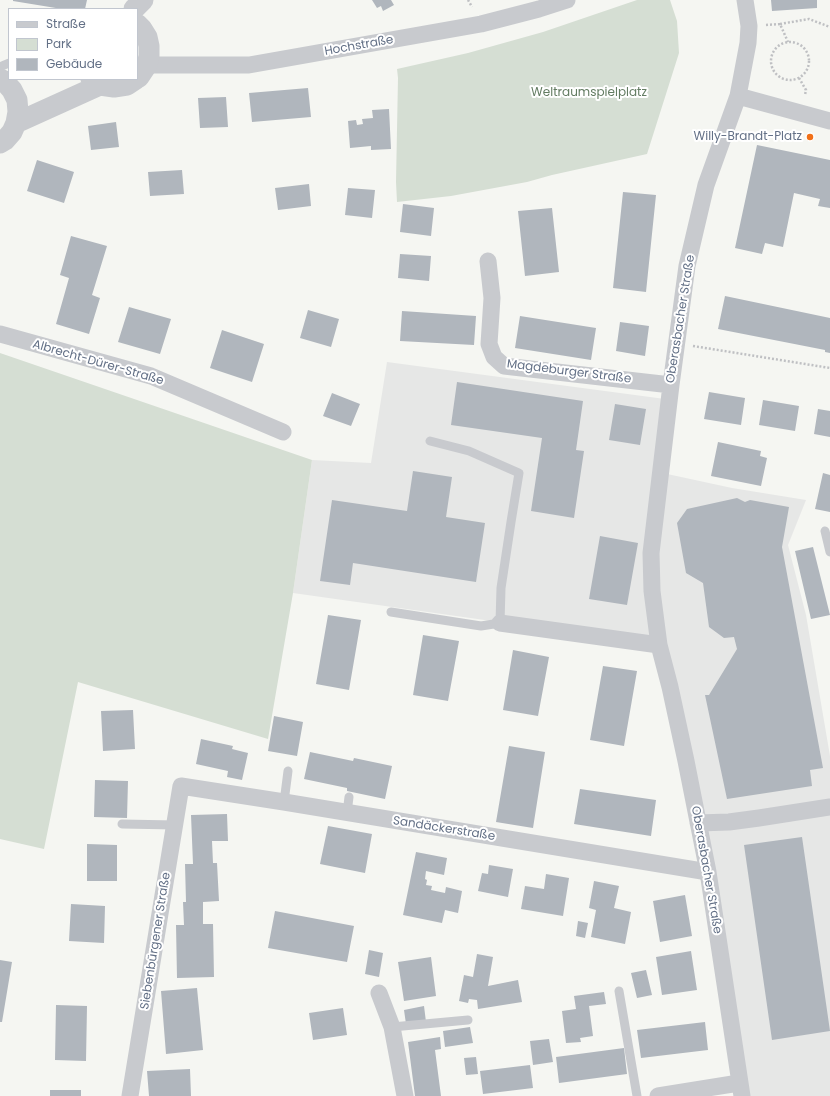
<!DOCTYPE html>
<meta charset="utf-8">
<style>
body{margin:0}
#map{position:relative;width:830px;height:1096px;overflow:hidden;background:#f5f6f2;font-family:Poppins,sans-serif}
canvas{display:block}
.legend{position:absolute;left:8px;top:8px;width:130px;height:72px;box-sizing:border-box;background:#fff;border:1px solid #c1c6cf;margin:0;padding:5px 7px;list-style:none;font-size:12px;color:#637086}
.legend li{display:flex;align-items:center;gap:8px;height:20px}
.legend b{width:20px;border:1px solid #c1c6cf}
</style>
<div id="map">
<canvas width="830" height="1096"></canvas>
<ul class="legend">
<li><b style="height:5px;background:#c8cace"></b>Straße</li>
<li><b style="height:11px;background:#d5ded3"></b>Park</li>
<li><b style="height:11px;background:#b0b6bd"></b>Gebäude</li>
</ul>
</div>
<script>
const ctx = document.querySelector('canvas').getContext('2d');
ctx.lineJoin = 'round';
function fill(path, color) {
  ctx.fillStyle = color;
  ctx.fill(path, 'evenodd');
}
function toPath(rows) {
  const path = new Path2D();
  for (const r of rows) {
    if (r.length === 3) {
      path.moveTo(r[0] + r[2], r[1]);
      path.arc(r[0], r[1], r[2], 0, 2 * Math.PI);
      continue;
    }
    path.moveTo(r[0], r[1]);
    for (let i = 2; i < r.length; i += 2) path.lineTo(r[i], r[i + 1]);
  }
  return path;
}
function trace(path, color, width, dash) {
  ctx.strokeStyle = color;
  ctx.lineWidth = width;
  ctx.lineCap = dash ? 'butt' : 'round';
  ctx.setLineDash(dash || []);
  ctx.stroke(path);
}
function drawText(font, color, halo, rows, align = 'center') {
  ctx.font = font + ' Poppins,sans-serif';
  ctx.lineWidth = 4;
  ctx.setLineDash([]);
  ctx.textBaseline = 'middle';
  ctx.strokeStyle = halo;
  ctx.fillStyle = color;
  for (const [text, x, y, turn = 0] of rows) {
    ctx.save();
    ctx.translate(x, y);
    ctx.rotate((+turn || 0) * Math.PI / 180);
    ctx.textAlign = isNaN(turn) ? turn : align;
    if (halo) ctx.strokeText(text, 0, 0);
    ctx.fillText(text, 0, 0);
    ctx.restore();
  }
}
const built = toPath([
 [387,362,665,399,658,472,732,488,806,500,788,545,806,615,830,756,830,1096,746,1096,662,645,293,593,312,460,371,463]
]);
const green = toPath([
 [637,0,670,0,677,21,679,53,647,154,552,175,527,182,451,196,397,202,396,182,398,78,397,69,468,53,543,32],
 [0,353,312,460,293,593,268,739,78,682,44,849,0,839]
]);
const building = toPath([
 [13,0,87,0,85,9,62,9,13,1],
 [372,0,391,0,394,5,383,11,381,6,377,8],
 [771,0,817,0,817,8,772,11],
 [308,88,311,117,252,122,249,93],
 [226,97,228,127,200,128,198,98],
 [389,109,391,149,371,150,371,146,350,148,348,121,356,120,357,125,363,124,362,119,373,118,372,110],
 [116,122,119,147,91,150,88,126],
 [757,145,830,160,830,208,818,206,820,199,794,193,783,247,765,243,762,254,735,248],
 [37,160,74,172,64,203,27,191],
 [182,170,184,194,150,196,148,172],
 [309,184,311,206,278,210,275,188],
 [348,188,375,190,372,218,345,215],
 [623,192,656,195,646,292,613,288],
 [403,204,434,208,431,236,400,232],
 [552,208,559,272,525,276,518,211],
 [71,236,107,246,92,295,100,298,89,334,56,324,69,278,60,275],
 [400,254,431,256,429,281,398,278],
 [725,296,830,318,830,353,825,352,825,350,718,329],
 [129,307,171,319,160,354,118,342],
 [308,310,339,319,331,347,300,338],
 [402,311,476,316,474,345,400,341],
 [520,316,596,328,591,360,515,348],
 [620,322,649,326,645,356,616,351],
 [222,330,264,344,252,382,210,368],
 [457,382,583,401,576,450,584,451,574,518,531,511,542,438,451,425],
 [709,392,745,398,741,425,704,419],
 [332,393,360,404,351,426,323,416],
 [763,400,799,406,795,431,759,425],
 [615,404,646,409,640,445,609,440],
 [818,409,830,411,830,437,814,434],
 [718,442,761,451,760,456,767,458,761,486,711,476],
 [413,471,452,477,446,517,485,523,476,582,353,563,350,585,320,581,332,500,407,511],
 [823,473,830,475,830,512,815,509],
 [737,498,745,502,750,500,789,507,782,547,823,768,810,770,812,786,727,799,705,695,709,695,737,649,734,637,724,638,709,627,703,583,686,573,677,523,687,509],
 [600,536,638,543,627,605,589,599],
 [813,547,830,615,811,619,795,551],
 [328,615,361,620,349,690,316,684],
 [423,635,459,641,448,701,413,695],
 [513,650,549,657,538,716,503,710],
 [603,666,637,671,624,746,590,740],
 [133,710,135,749,103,751,101,711],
 [274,716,303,722,297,756,268,751],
 [201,739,233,746,232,749,248,753,242,780,227,777,228,771,196,764],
 [509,746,545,752,533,828,496,822],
 [310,752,353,761,354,758,392,766,385,799,347,791,347,788,304,779],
 [95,780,128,781,127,818,94,817],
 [580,789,656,800,651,836,574,824],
 [227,814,228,841,212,841,213,863,217,863,219,901,203,902,203,924,213,924,214,977,177,978,176,925,184,925,183,902,186,902,185,864,193,864,191,815],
 [328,826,372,834,365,873,320,864],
 [802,837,830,1031,772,1040,744,845],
 [87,844,117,845,117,881,87,881],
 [416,852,447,858,444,875,426,871,425,879,427,880,426,885,432,886,431,890,445,893,446,887,462,891,458,913,445,910,442,923,403,915],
 [489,865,513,869,508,897,478,891,482,873,488,874],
 [546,874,569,878,563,916,521,909,525,886,544,889],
 [594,881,619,886,614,908,631,912,625,944,591,937,596,910,589,908],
 [685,895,692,936,660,942,653,901],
 [71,904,105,906,104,943,69,941],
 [275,911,354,926,347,962,268,948],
 [578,921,588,923,585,938,576,936],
 [369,950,383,953,379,977,365,974],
 [691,951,697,990,662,995,656,957],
 [477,954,493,957,488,986,518,980,522,1002,478,1009,477,1000,469,999,468,1003,459,1001,464,975,473,977],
 [431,957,436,996,404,1001,398,962],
 [0,960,12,962,2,1022,0,1022],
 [646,970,652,995,637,998,631,973],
 [197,988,203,1050,166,1054,161,991],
 [604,992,606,1004,589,1006,593,1036,580,1038,581,1042,566,1043,562,1011,576,1009,574,996],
 [56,1005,87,1006,86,1061,55,1060],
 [424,1006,426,1022,406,1024,404,1010],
 [343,1008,347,1035,313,1040,309,1013],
 [705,1022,708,1050,641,1058,637,1030],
 [470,1027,473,1043,445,1047,443,1031],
 [440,1037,441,1049,435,1050,441,1096,415,1096,408,1042],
 [549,1039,553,1062,533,1065,530,1041],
 [624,1048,627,1074,559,1083,556,1057],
 [476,1057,478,1074,466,1075,464,1058],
 [530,1065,533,1088,483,1094,480,1071],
 [190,1069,191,1096,149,1096,147,1071],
 [50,1090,81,1090,81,1096,50,1096]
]);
const path = toPath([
 [468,0,472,7],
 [780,24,809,19,830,27],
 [766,25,780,24,788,42],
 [790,61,19],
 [799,78,806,90,805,95],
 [693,346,830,368]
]);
const service = toPath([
 [0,67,9,63],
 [825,531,830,552],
 [391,612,481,626,500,623,501,588,511,522,519,473,469,451,430,441],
 [284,802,288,771],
 [347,813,349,797],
 [122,824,175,825],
 [619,991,637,1096],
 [392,1027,468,1020]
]);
const minor = toPath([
 [147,65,249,65,481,24,539,9,567,0],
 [738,96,830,121],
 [488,261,492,298,489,344,494,357,504,366,671,385],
 [0,334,151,376,283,432],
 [500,623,659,645],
 [698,823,729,822,759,818,830,807],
 [379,993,392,1027,405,1096],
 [130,1096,181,786,284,802,708,872],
 [658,1096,739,1083],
 [742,1096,708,872,686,761,670,687,659,645,652,591,651,553,671,385,687,266,706,185,738,96,748,43,749,26,745,0]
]);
const tertiary = toPath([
 [134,9,143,0],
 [137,24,142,29,147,37,149,46,149,56,147,65,139,77,137,78],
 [0,79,4,81,12,90,17,100,18,112,16,123,12,132,5,140,0,143],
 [91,79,100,85,114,87,127,85,136,79],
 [16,123,100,85]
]);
const markers = [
 [810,137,4,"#f17018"]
];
const streetNames = [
 ["Hochstraße",359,46,-10],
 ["Oberasbacher Straße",681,319,-81],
 ["Albrecht-Dürer-Straße",98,363,16],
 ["Magdeburger Straße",569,372,7],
 ["Sandäckerstraße",444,829,9],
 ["Oberasbacher Straße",706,870,80],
 ["Siebenbürgener Straße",156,941,-81]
];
const parkNames = [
 ["Weltraumspielplatz",589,93]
];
const poiNames = [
 ["Willy-Brandt-Platz",802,137]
];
fill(built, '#e6e7e6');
fill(green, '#d5ded3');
fill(building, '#b0b6bd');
trace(path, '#bfc0c3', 2.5, [2, 2]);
trace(service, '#c8cace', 9);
trace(minor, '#c8cace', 17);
trace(tertiary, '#c8cace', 21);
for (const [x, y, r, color] of markers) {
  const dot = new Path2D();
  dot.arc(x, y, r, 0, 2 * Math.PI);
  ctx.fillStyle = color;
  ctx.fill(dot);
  trace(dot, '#fff', 1.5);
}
drawText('12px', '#637086', '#fff', streetNames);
drawText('12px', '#637c62', '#fff', parkNames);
drawText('12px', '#637086', '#fff', poiNames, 'right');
</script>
